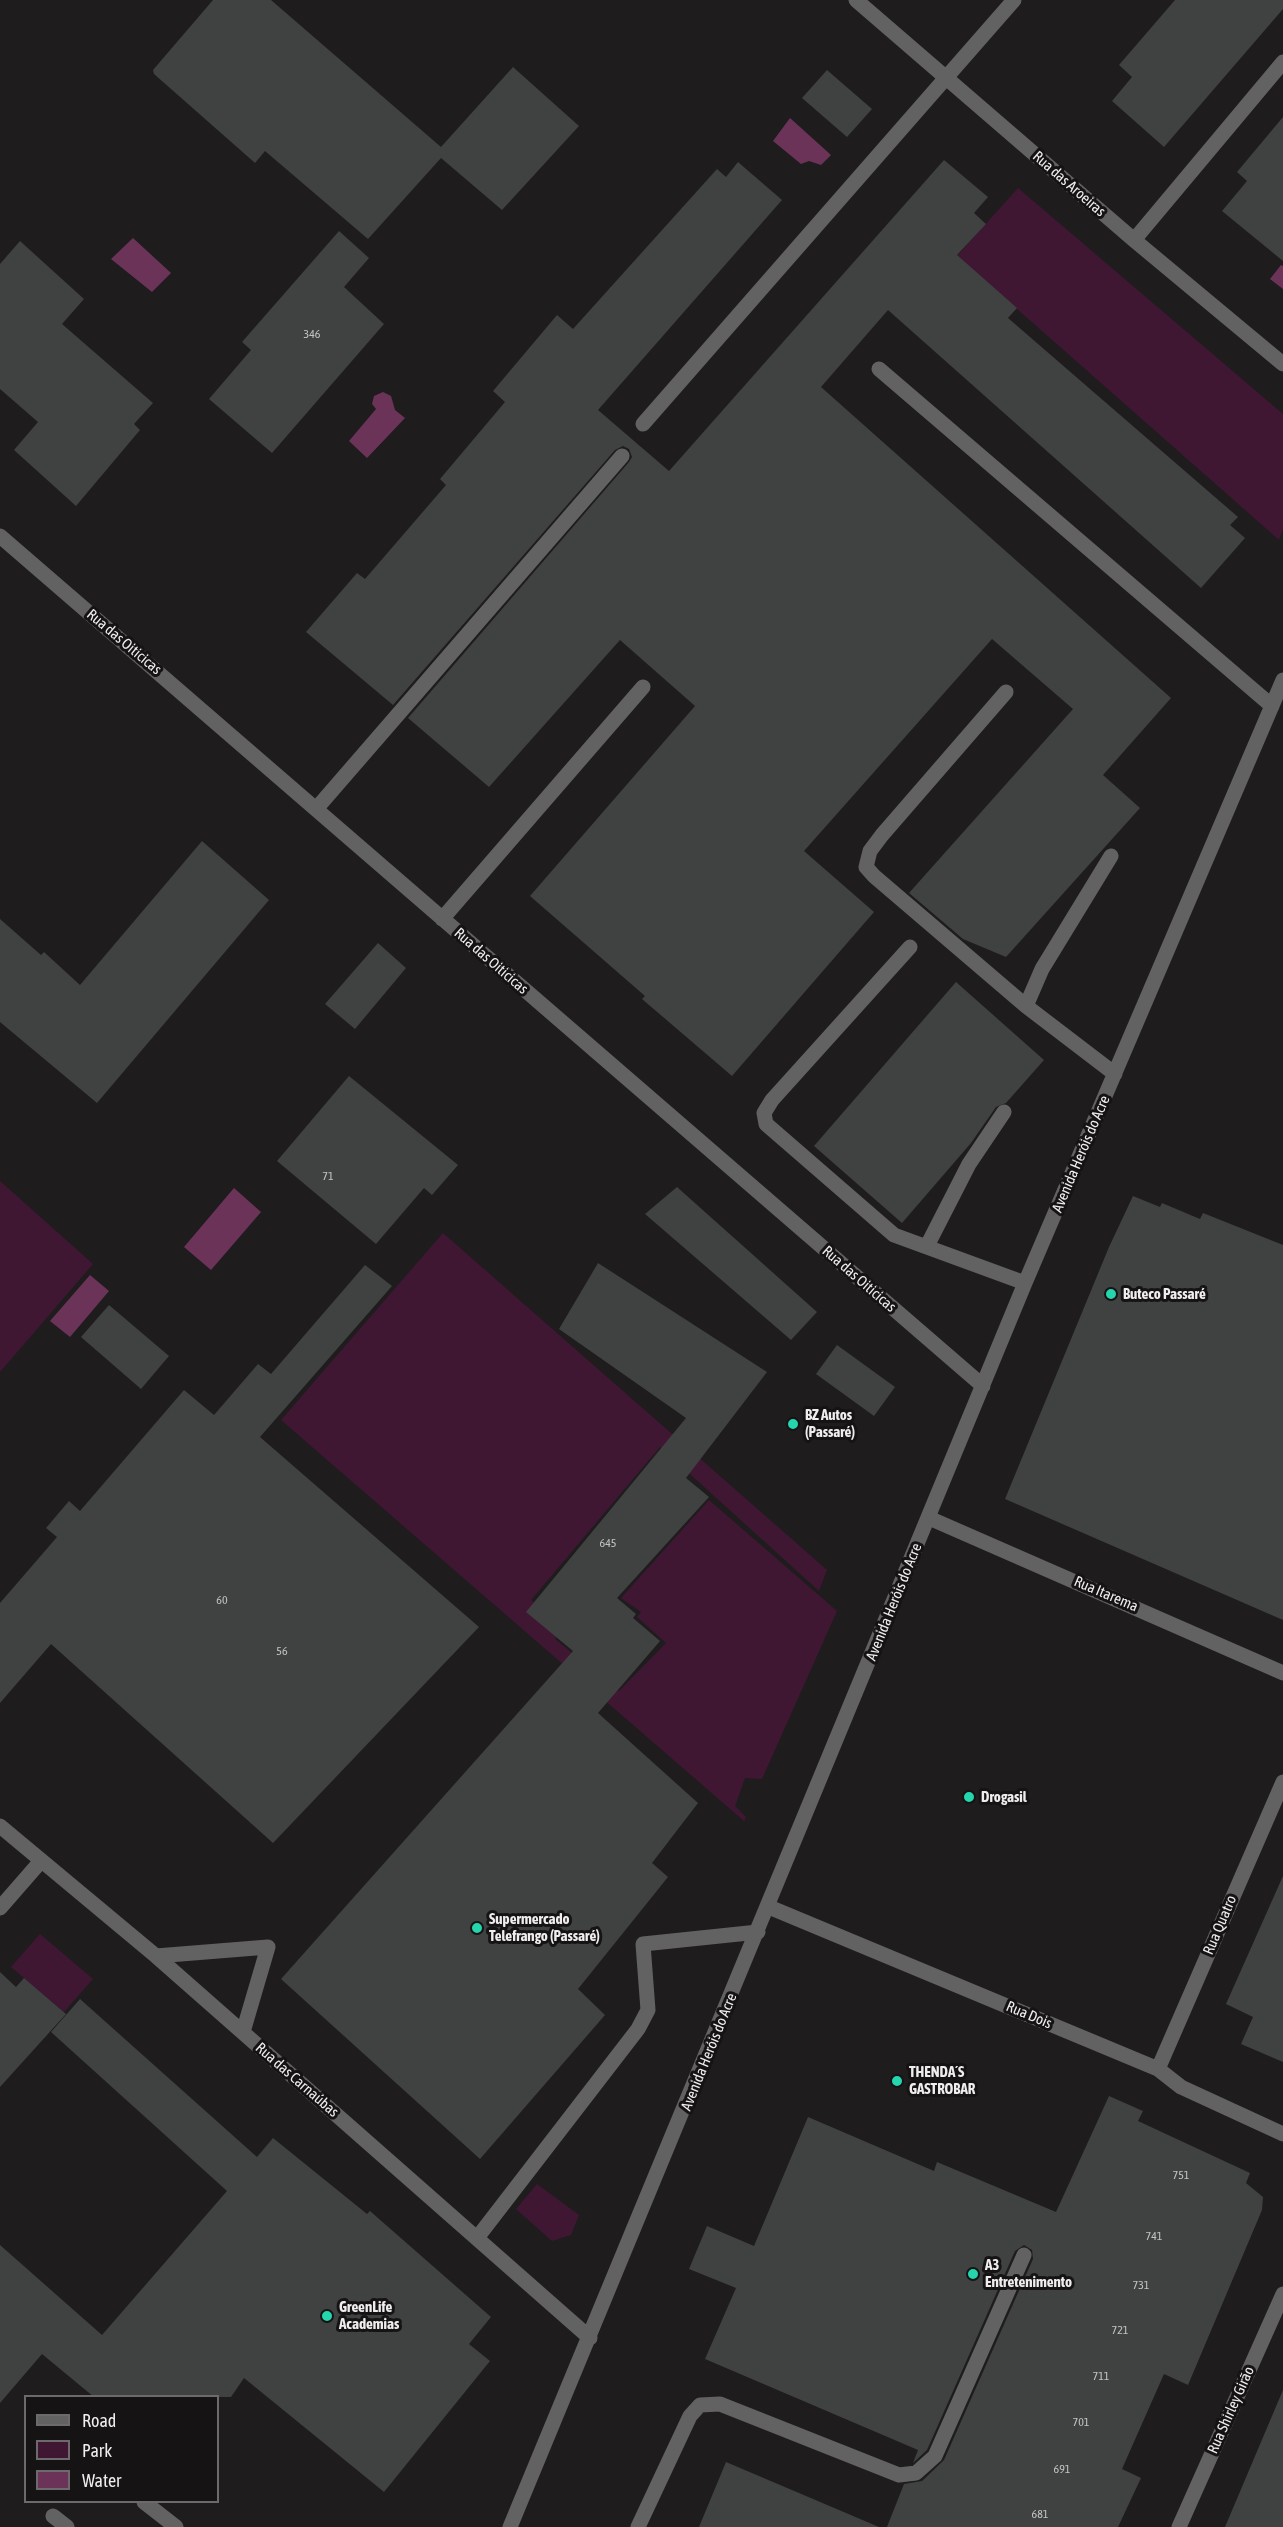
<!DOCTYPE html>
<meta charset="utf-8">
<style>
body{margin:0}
#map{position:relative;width:1283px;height:2527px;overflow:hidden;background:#1f1c1e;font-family:"Asap Condensed",sans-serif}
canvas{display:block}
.legend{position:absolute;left:24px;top:2395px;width:195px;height:108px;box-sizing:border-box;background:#161314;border:2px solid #6d6a6b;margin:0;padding:8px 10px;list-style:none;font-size:18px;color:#efedee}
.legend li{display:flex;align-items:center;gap:12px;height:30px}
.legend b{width:30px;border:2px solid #6d6a6b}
</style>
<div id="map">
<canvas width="1283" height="2527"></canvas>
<ul class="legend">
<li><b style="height:8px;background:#636262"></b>Road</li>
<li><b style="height:16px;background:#401732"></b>Park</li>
<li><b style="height:16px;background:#6c3358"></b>Water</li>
</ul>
</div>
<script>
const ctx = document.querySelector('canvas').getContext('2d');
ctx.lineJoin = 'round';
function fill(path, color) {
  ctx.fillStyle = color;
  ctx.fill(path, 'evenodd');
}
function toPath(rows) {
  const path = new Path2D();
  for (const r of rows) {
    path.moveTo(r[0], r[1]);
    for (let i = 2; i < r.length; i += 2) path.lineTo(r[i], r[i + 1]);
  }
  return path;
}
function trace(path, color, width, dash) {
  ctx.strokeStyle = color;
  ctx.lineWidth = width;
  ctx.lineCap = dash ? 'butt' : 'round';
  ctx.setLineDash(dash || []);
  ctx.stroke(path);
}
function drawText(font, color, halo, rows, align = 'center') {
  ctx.font = font + ' "Asap Condensed",sans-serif';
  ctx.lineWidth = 6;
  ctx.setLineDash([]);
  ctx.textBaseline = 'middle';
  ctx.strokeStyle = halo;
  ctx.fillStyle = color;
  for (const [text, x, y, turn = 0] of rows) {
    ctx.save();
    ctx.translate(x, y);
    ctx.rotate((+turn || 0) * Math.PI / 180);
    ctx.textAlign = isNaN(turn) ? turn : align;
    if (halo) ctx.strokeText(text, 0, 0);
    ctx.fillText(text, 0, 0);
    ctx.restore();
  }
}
const green = toPath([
 [1018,188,1283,414,1283,529,1279,540,957,256],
 [0,1181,93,1264,0,1372],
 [443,1233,827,1570,819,1591,660,1447,531,1600,565,1628,555,1639,619,1691,666,1643,637,1617,641,1612,621,1598,709,1500,837,1611,762,1779,745,1778,735,1806,746,1817,744,1821,281,1420],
 [40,1934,93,1979,64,2012,11,1967],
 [537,2184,579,2215,571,2235,552,2241,516,2209]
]);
const water = toPath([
 [790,118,831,155,821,165,809,161,801,164,773,141],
 [133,238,171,273,152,292,111,259],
 [1281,265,1283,266,1283,289,1270,279],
 [383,392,391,396,395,410,405,418,367,458,349,441,376,409,372,404,374,396],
 [234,1188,261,1212,211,1270,184,1247],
 [90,1275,109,1291,70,1337,50,1321]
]);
const building = toPath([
 [213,0,271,0,441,147,513,67,579,126,502,210,441,158,368,239,265,151,255,163,154,74,153,70],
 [1175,0,1283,0,1283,9,1164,147,1112,101,1132,77,1119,65],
 [827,70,872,109,847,137,802,98],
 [1283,117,1283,261,1222,211,1247,181,1237,172],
 [944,160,988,197,974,213,986,224,957,255,1017,308,1008,318,1238,517,1230,525,1245,538,1201,588,888,310,821,387,1171,698,1103,775,1140,808,1006,957,963,939,909,893,1073,709,992,639,804,851,874,912,732,1076,642,999,645,996,530,896,695,706,620,640,489,787,408,718,629,462,632,457,629,449,623,446,615,450,393,705,306,632,357,573,365,579,446,485,440,479,505,402,493,391,557,315,573,329,717,169,726,177,738,162,782,200,598,410,669,471],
 [339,231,369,258,344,287,384,324,272,453,209,399,251,350,242,342],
 [20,241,84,299,62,324,153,403,134,424,140,430,76,506,14,450,38,422,0,389,0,264],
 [202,841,269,900,97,1103,0,1022,0,919,41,955,44,952,80,985],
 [378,943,406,968,355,1029,325,1004],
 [956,982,1044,1060,1006,1103,996,1107,971,1143,902,1223,814,1146],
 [349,1076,458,1165,432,1195,424,1188,376,1244,277,1161],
 [677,1187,817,1312,791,1340,645,1214],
 [1133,1196,1160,1207,1162,1203,1200,1219,1203,1213,1283,1245,1283,1620,1005,1499,1109,1247],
 [598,1263,767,1372,686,1478,709,1497,617,1598,636,1614,633,1618,660,1641,598,1713,698,1803,652,1863,668,1877,578,1989,605,2015,480,2159,281,1979,573,1651,526,1612,686,1418,559,1329],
 [365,1265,392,1286,260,1437,479,1627,273,1843,51,1644,0,1703,0,1603,57,1537,46,1528,69,1501,80,1511,184,1390,214,1415,258,1364,271,1374],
 [109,1305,169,1356,141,1389,81,1337],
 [837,1345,895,1387,874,1416,816,1374],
 [1283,1876,1283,2062,1241,2044,1253,2017,1226,2004],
 [0,1972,16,1987,24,1978,66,2014,0,2087],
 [80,1999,257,2157,273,2138,367,2214,370,2211,491,2317,469,2344,490,2361,384,2492,244,2378,231,2397,94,2397,42,2354,0,2403,0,2245,102,2335,227,2191,51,2032],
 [1109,2096,1143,2111,1138,2121,1250,2173,1246,2183,1263,2197,1262,2210,1188,2385,1164,2374,1122,2469,1141,2478,1118,2527,887,2527,904,2484,922,2481,944,2460,1033,2259,1032,2250,1024,2245,1015,2251,927,2450,913,2463,918,2450,705,2359,736,2288,689,2269,707,2226,754,2246,808,2117,934,2171,937,2162,1056,2212],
 [1283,2390,1283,2527,1225,2527],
 [726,2462,879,2527,699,2527]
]);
const minor = toPath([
 [856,0,1134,240,1283,364],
 [1134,240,1283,62],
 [879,369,1272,706],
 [643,424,1014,0],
 [0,536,983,1386],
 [1006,692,882,835,870,851,866,867,874,876,1026,1006,1115,1074],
 [316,809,622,456],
 [442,919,643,687],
 [910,947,772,1100,764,1113,766,1124,894,1235,1025,1283],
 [1026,1006,1042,969,1111,856],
 [927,1246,969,1164,1004,1112],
 [929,1518,1283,1673],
 [0,1826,156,1956,590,2338],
 [769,1907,1158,2069,1181,2087,1283,2134],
 [0,1908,41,1861],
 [156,1956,268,1947,243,2032],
 [1158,2069,1283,1782],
 [477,2238,638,2029,648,2010,643,1944,758,1932],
 [144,2502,176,2527],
 [53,2516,67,2527],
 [510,2527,1025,1283,1283,680],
 [638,2527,690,2416,700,2405,720,2404,899,2475,916,2473,935,2456,1024,2255],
 [1179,2527,1283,2294]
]);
const markers = [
 [1111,1294,6,"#24d5ae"],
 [793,1424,6,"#24d5ae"],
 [969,1797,6,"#24d5ae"],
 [477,1928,6,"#24d5ae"],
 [897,2081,6,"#24d5ae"],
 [973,2274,6,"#24d5ae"],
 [327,2316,6,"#24d5ae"]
];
const numberNames = [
 ["346",312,334],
 ["71",328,1176],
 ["645",608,1543],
 ["60",222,1600],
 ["56",282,1651],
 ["751",1181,2175],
 ["741",1154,2236],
 ["731",1141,2285],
 ["721",1120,2330],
 ["711",1101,2376],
 ["701",1081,2422],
 ["691",1062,2469],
 ["681",1040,2514]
];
const streetNames = [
 ["Rua das Aroeiras",1069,184,41],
 ["Rua das Oiticicas",124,642,40],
 ["Rua das Oiticicas",491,961,41],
 ["Avenida Heróis do Acre",1081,1154,-67],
 ["Rua das Oiticicas",859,1279,41],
 ["Rua Itarema",1106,1594,23],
 ["Avenida Heróis do Acre",894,1602,-68],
 ["Rua Quatro",1220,1925,-67],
 ["Rua Dois",1029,2015,23],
 ["Avenida Heróis do Acre",709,2052,-68],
 ["Rua das Carnaúbas",297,2080,41],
 ["Rua Shirley Girão",1231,2410,-66]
];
const poiNames = [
 ["Buteco Passaré",1123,1294],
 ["BZ Autos",805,1415],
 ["(Passaré)",805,1432],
 ["Drogasil",981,1797],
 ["Supermercado",489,1919],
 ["Telefrango (Passaré)",489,1936],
 ["THENDA´S",909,2072],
 ["GASTROBAR",909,2089],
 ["A3",985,2265],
 ["Entretenimento",985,2282],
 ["GreenLife",339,2307],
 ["Academias",339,2324]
];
fill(green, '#401732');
fill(water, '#6c3358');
fill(building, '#3f4241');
trace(minor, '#636262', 15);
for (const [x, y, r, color] of markers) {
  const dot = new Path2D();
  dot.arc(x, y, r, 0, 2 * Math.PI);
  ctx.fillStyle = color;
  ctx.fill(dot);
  trace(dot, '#161314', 2);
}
drawText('12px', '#c3c2c3', null, numberNames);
drawText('15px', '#efedee', '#161314', streetNames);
drawText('bold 15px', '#efedee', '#161314', poiNames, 'left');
</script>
